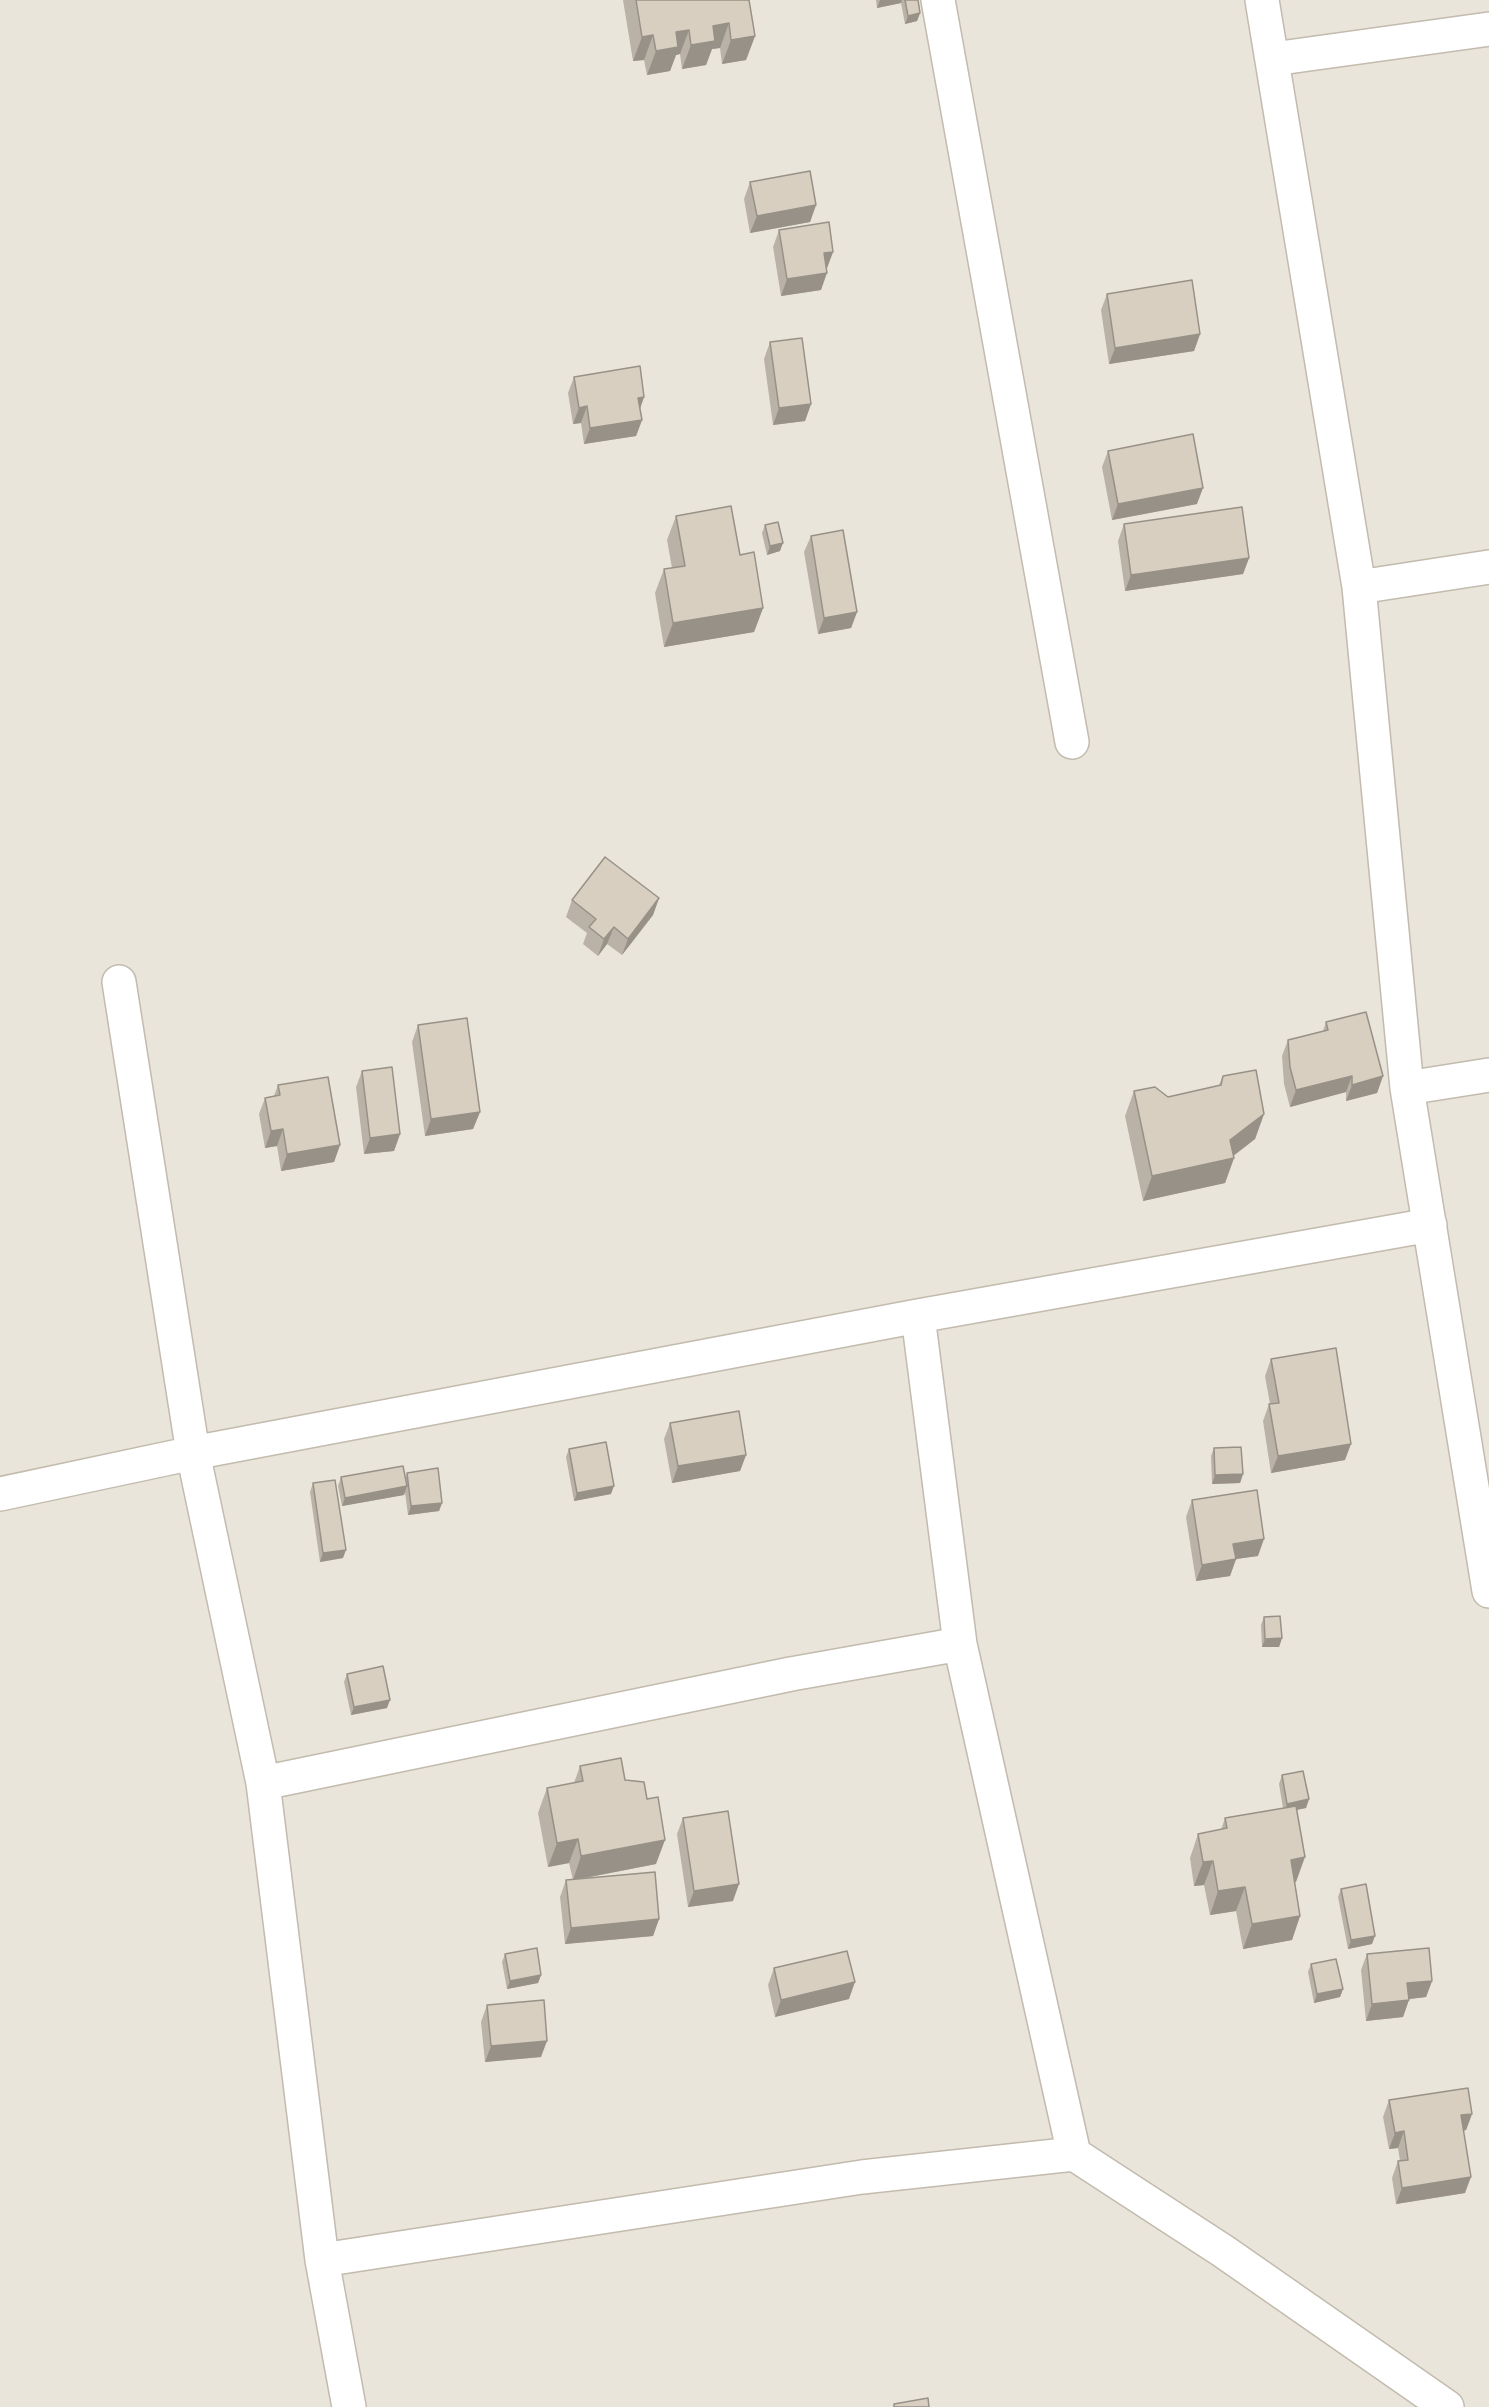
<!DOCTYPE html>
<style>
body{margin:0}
canvas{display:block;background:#f6f3ec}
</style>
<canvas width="1489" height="2407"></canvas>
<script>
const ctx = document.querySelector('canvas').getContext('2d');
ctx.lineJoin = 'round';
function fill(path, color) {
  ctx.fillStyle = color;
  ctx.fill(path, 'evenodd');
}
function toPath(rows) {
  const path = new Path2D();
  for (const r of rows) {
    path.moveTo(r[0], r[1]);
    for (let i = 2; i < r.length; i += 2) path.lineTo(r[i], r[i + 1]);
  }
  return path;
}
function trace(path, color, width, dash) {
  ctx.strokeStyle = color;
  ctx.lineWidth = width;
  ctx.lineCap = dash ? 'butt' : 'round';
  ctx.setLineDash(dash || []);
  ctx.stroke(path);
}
const residential = toPath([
 [0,0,1489,0,1489,2407,0,2407]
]);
const street = toPath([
 [938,0,1072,742],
 [1262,0,1359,587,1407,1088,1489,1591],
 [1273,59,1489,29],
 [1359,587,1489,567],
 [119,982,193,1453,918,1316,1430,1225],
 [1407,1088,1489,1075],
 [918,1316,960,1644,1074,2154],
 [0,1494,193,1453,263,1783,322,2260,349,2407],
 [263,1783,791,1674,960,1644],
 [322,2260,862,2177,1074,2154,1223,2251,1447,2407]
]);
const wall = toPath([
 [623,0,749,0,755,36,746,60,722,64,720,48,712,49,706,65,682,69,680,54,676,55,670,71,647,75,644,60,633,61],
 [876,0,918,0,920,13,917,21,905,24,901,3,877,8],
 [750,182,816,205,810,222,750,233,744,199],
 [779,230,833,252,827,268,826,268,821,290,781,296,773,247],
 [1107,294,1200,334,1194,351,1109,364,1101,310],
 [770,342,811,404,805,421,773,425,764,359],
 [574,377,644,397,640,409,642,420,636,436,584,444,581,423,573,424,568,393],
 [1108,451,1197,504,1112,520,1102,467],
 [676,516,740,555,763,608,754,632,664,647,655,593,664,569,672,568,667,540],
 [1124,524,1249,558,1243,574,1125,591,1118,541],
 [765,525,780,551,767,555,762,533],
 [811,536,857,612,851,628,818,634,804,552],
 [659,898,653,915,622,955,607,944,598,956,583,944,587,933,566,917,572,900],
 [1326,1022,1383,1076,1377,1093,1346,1101,1346,1092,1290,1107,1284,1084,1282,1056,1288,1040,1323,1031],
 [418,1025,480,1112,473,1129,425,1136,412,1042],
 [362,1071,400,1134,394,1151,364,1154,356,1087],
 [1223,1076,1264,1114,1255,1139,1233,1156,1234,1158,1225,1183,1143,1201,1125,1116,1134,1091,1168,1097,1219,1085],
 [278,1085,340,1145,334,1162,281,1171,277,1146,265,1148,259,1114,265,1098,274,1096],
 [1271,1359,1345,1460,1271,1473,1263,1421,1269,1404,1270,1404,1265,1376],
 [670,1423,746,1455,740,1471,672,1483,664,1439],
 [1214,1448,1243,1474,1240,1483,1212,1484,1211,1456],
 [569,1449,611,1494,574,1501,566,1457],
 [407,1473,442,1503,439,1511,408,1515,405,1492,404,1495,342,1506,338,1486,341,1477,406,1477],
 [313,1483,343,1558,320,1562,310,1492],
 [1192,1500,1258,1556,1236,1559,1230,1576,1196,1581,1186,1517],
 [1264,1617,1282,1638,1279,1647,1262,1647,1261,1625],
 [347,1674,387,1708,351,1715,344,1682],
 [580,1766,625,1780,656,1864,576,1880,659,1919,653,1936,565,1944,560,1897,566,1880,573,1880,569,1863,548,1867,538,1813,547,1788,574,1783],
 [1282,1775,1309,1799,1306,1808,1297,1810,1296,1882,1295,1882,1300,1916,1292,1940,1243,1949,1236,1911,1210,1915,1204,1885,1194,1886,1190,1858,1198,1834,1221,1830,1225,1818,1283,1808,1279,1784],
 [683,1818,733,1901,688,1907,677,1834],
 [1341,1889,1372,1944,1348,1949,1338,1897],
 [505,1954,541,1975,538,1983,507,1989,502,1962],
 [1367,1954,1432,1981,1426,1997,1409,1999,1403,2017,1366,2021,1361,1970],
 [1311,1964,1343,1989,1340,1997,1314,2003,1308,1972],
 [774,1968,849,1999,775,2017,768,1985],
 [487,2005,541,2057,485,2062,481,2022],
 [1389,2100,1472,2114,1466,2130,1463,2131,1465,2193,1396,2204,1392,2178,1398,2161,1400,2161,1398,2148,1389,2149,1383,2117]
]);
const shadedWall = toPath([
 [880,0,902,0,901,3,877,8],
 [920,13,917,21,905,24,908,16],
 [729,23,720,48,712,49,706,65,682,69,691,45,713,26],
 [689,30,680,54,676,55,670,71,647,75,656,51,676,32],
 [653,35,644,60,633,61,642,37],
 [755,36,746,60,722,64,731,40],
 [816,205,810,222,750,233,757,216],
 [833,252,827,268,818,270,824,253],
 [827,273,821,290,781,296,787,279],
 [1200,334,1194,351,1109,364,1115,348],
 [644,397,638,414,638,398],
 [811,404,805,421,773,425,779,408],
 [587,406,581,423,573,424,579,408],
 [642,420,636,436,584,444,590,428],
 [1203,488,1197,504,1112,520,1118,504],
 [783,543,780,551,767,555,770,546],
 [1249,558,1243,574,1125,591,1131,575],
 [763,608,754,632,664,647,673,623],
 [857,612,851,628,818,634,824,618],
 [659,898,653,915,622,955,628,939],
 [614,927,607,944,598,956,604,939],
 [1352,1076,1346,1092,1290,1107,1296,1090],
 [1383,1076,1377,1093,1346,1101,1352,1085],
 [480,1112,473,1129,425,1136,431,1119],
 [1264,1114,1255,1139,1228,1160,1234,1158,1225,1183,1143,1201,1152,1176,1230,1140],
 [283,1129,277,1146,265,1148,271,1131],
 [400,1134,394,1151,364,1154,370,1138],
 [340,1145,334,1162,281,1171,287,1154],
 [1351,1444,1345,1460,1271,1473,1278,1456],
 [746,1455,740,1471,672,1483,678,1466],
 [1243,1474,1240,1483,1212,1484,1215,1475],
 [407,1486,404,1495,342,1506,345,1498],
 [614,1486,611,1494,574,1501,577,1493],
 [442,1503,439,1511,408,1515,411,1506],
 [1264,1539,1258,1556,1236,1559,1230,1576,1196,1581,1202,1565,1233,1544],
 [346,1550,343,1558,320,1562,323,1553],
 [1282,1638,1279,1647,1262,1647,1265,1639],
 [390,1700,387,1708,351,1715,354,1707],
 [1309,1799,1306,1808,1284,1812,1287,1804],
 [578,1839,569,1863,548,1867,557,1843],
 [665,1840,656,1864,573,1880,581,1856],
 [1305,1857,1296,1882,1282,1884,1291,1860],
 [1213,1861,1204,1885,1194,1886,1203,1862],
 [739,1884,733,1901,688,1907,694,1891],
 [1245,1887,1236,1911,1210,1915,1218,1891],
 [1300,1916,1292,1940,1243,1949,1252,1924],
 [659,1919,653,1936,565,1944,571,1928],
 [1375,1936,1372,1944,1348,1949,1351,1940],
 [541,1975,538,1983,507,1989,510,1981],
 [1432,1981,1426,1997,1401,2000,1407,1983],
 [855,1982,849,1999,775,2017,781,2000],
 [1343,1989,1340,1997,1314,2003,1317,1994],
 [1409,2000,1403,2017,1366,2021,1372,2004],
 [547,2041,541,2057,485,2062,491,2046],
 [1472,2114,1466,2130,1454,2132,1461,2115],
 [1404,2131,1398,2148,1389,2149,1395,2133],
 [1471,2177,1465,2193,1396,2204,1402,2188]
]);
const building = toPath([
 [636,0,749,0,755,36,731,40,729,23,713,26,715,41,691,45,689,30,676,32,678,47,656,51,653,35,642,37,636,0],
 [905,0,918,0,920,13,908,16,905,0],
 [810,171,816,205,757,216,750,182,810,171],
 [829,222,833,252,824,253,827,273,787,279,779,230,829,222],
 [1192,280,1200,334,1115,348,1107,294,1192,280],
 [802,338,811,404,779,408,770,342,802,338],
 [640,366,644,397,638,398,642,420,590,428,587,406,579,408,574,377,640,366],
 [1193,434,1203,488,1118,504,1108,451,1193,434],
 [731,506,740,555,754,552,763,608,673,623,664,569,685,566,676,516,731,506],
 [1242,507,1249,558,1131,575,1124,524,1242,507],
 [778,522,783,543,770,546,765,525,778,522],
 [843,530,857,612,824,618,811,536,843,530],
 [605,857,659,898,628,939,614,927,604,939,589,927,596,919,572,900,605,857],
 [1366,1012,1383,1076,1352,1085,1352,1076,1296,1090,1290,1067,1288,1040,1328,1030,1326,1022,1366,1012],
 [467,1018,480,1112,431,1119,418,1025,467,1018],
 [392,1067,400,1134,370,1138,362,1071,392,1067],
 [1256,1070,1264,1114,1230,1140,1234,1158,1152,1176,1134,1091,1155,1087,1168,1097,1221,1085,1223,1076,1256,1070],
 [328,1077,340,1145,287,1154,283,1129,271,1131,265,1098,280,1095,278,1085,328,1077],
 [1336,1348,1351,1444,1278,1456,1269,1404,1279,1403,1271,1359,1336,1348],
 [739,1411,746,1455,678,1466,670,1423,739,1411],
 [606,1442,614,1486,577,1493,569,1449,606,1442],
 [1241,1447,1243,1474,1215,1475,1214,1448,1241,1447],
 [403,1466,407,1486,345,1498,341,1477,403,1466],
 [438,1468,442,1503,411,1506,407,1473,438,1468],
 [335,1480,346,1550,323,1553,313,1483,335,1480],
 [1257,1490,1264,1539,1233,1544,1236,1559,1202,1565,1192,1500,1257,1490],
 [1280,1616,1282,1638,1265,1639,1264,1617,1280,1616],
 [383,1666,390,1700,354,1707,347,1674,383,1666],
 [621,1758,625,1780,644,1782,647,1799,658,1797,665,1840,581,1856,578,1839,557,1843,547,1788,583,1781,580,1766,621,1758],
 [1303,1771,1309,1799,1287,1804,1282,1775,1303,1771],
 [1296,1806,1305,1857,1291,1860,1300,1916,1252,1924,1245,1887,1218,1891,1213,1861,1203,1862,1198,1834,1227,1828,1225,1818,1296,1806],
 [728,1811,739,1884,694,1891,683,1818,728,1811],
 [655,1872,659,1919,571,1928,566,1880,655,1872],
 [1366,1884,1375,1936,1351,1940,1341,1889,1366,1884],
 [537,1948,541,1975,510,1981,505,1954,537,1948],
 [1429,1948,1432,1981,1407,1983,1409,2000,1372,2004,1367,1954,1429,1948],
 [847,1951,855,1982,781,2000,774,1968,847,1951],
 [1336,1959,1343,1989,1317,1994,1311,1964,1336,1959],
 [544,2000,547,2041,491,2046,487,2005,544,2000],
 [1468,2088,1472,2114,1461,2115,1471,2177,1402,2188,1398,2161,1408,2160,1404,2131,1395,2133,1389,2100,1468,2088],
 [928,2398,929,2407,894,2407,894,2404,928,2398]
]);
fill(residential, '#eae5da');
trace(street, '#c2bbae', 36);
trace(street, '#fff', 33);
fill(wall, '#bab2a6');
fill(shadedWall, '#979187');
fill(building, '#d8cfc1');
trace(building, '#979187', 1.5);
</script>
